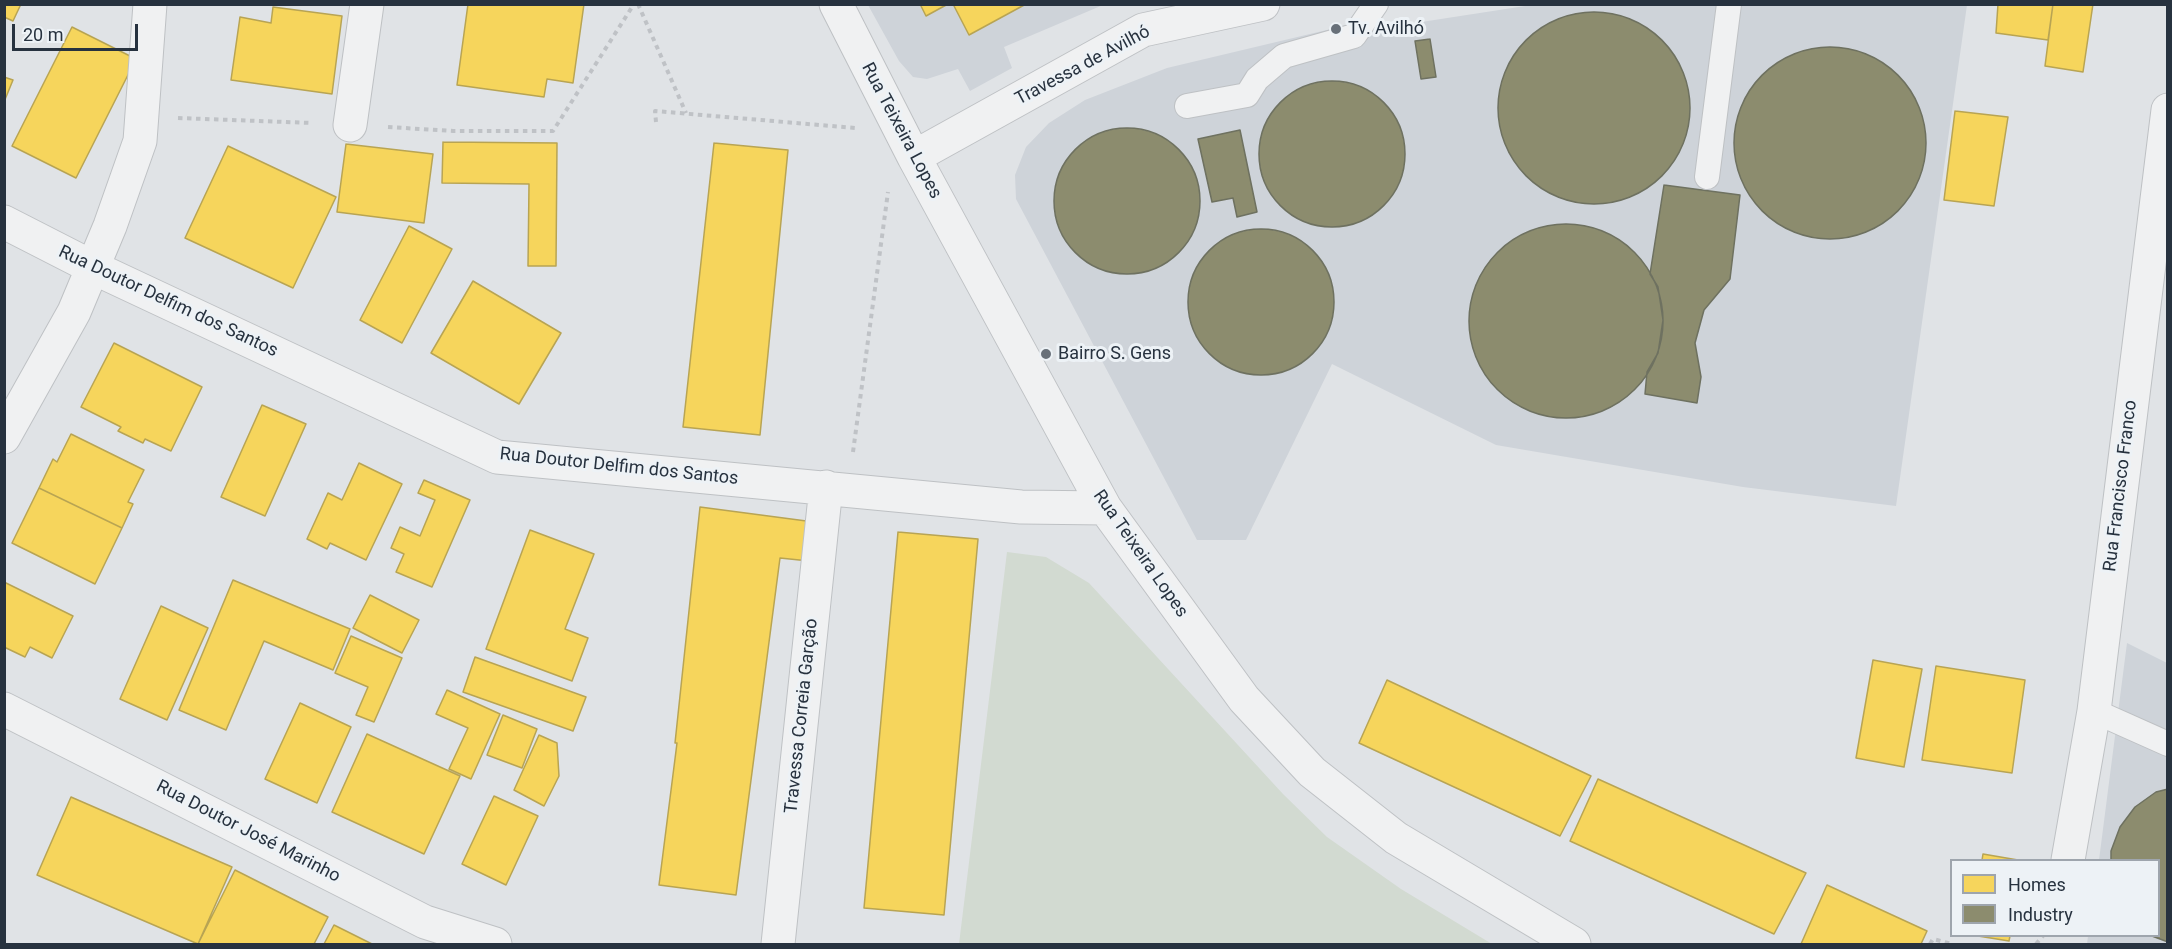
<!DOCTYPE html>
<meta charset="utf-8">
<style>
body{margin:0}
#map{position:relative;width:2172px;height:949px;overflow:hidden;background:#e0e3e6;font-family:Roboto,sans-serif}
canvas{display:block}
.frame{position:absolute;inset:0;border:6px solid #27323f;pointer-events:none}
.legend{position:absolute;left:1950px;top:859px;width:210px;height:78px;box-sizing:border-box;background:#edf2f6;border:2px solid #9ea5ad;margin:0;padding:8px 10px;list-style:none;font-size:18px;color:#27323f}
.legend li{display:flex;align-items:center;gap:12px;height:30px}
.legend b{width:30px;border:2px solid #9ea5ad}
.scale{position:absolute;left:12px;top:24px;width:126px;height:27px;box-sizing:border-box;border:3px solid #27323f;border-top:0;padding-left:8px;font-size:18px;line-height:21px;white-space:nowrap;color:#27323f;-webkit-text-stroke:4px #edf2f6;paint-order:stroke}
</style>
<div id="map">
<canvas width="2172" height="949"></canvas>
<div class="frame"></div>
<ul class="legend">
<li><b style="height:16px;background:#f6d55c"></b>Homes</li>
<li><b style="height:16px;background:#8c8c6e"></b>Industry</li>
</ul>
<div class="scale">20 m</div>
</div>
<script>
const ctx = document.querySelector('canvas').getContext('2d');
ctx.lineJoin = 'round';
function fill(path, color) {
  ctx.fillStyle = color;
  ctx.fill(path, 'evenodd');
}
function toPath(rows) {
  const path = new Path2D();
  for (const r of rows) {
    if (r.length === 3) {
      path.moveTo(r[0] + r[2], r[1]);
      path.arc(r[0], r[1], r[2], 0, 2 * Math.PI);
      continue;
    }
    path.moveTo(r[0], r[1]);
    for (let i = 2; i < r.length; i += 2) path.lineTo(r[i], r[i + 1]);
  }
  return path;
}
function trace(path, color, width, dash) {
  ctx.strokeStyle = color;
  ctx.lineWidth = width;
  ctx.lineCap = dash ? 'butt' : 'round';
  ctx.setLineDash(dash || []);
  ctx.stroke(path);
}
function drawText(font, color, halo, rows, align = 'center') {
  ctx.font = font + ' Roboto,sans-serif';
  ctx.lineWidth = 6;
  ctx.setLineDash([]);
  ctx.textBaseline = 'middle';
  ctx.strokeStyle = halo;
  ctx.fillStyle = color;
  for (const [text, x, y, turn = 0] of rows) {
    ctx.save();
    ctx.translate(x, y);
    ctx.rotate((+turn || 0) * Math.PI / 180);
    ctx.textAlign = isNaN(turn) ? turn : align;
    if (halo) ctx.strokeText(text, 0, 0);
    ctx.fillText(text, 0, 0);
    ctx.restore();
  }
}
const built = toPath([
 [1538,4,1967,5,1896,506,1743,487,1496,445,1332,364,1246,540,1197,540,1016,199,1015,175,1026,147,1049,123,1085,100,1167,68,1352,24,1402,25],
 [868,5,1103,5,1004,47,1012,68,970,91,958,69,927,79,913,77,899,61],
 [2127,643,2167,663,2167,944,2087,944,2088,936,2158,936,2158,860,2099,860]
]);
const green = toPath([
 [1007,552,1046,557,1089,583,1283,794,1327,837,1401,889,1492,944,959,944]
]);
const homes = toPath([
 [4,4,21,4,13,21,4,17,4,4],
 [468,4,584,4,573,83,547,79,544,97,457,85,468,4],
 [920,4,948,4,926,16,920,4],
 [953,4,1026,4,969,35,953,4],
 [1998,4,2053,4,2048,40,1996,33,1998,4],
 [2053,4,2093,4,2083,72,2045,66,2053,4],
 [273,7,342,16,332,94,231,80,240,17,271,23,273,7],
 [72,27,136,59,76,178,12,146,72,27],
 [4,77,13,80,4,102,4,77],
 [1955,111,2008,117,1994,206,1944,200,1955,111],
 [443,142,557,143,556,266,528,266,529,184,442,183,443,142],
 [714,143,788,150,760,435,683,427,714,143],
 [346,144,433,154,424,223,337,212,346,144],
 [228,146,336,197,293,288,185,238,228,146],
 [409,226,452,249,402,343,360,320,409,226],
 [473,281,561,333,519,404,431,353,473,281],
 [114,343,202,387,171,451,145,439,143,443,118,431,121,427,81,407,114,343],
 [262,405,306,424,265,516,221,497,262,405],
 [71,434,144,470,128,502,133,504,122,528,39,488,53,459,57,462,71,434],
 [359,463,402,484,366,560,330,543,327,549,307,539,328,493,342,500,359,463],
 [424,480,470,500,432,587,396,572,404,554,391,548,400,527,420,536,435,500,418,493,424,480],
 [39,488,122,528,95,584,12,543,39,488],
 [700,507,814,522,809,561,780,558,736,895,659,885,677,743,675,743,700,507],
 [530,530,594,554,565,629,588,638,572,681,486,649,530,530],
 [898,532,978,539,944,915,864,908,898,532],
 [233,580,350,629,333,670,264,641,226,730,179,710,233,580],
 [4,582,73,616,52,658,30,647,25,657,4,647,4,582],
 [370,595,419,620,402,653,353,628,370,595],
 [161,606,208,628,167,720,120,699,161,606],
 [351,636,402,658,374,722,356,715,368,687,335,673,351,636],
 [475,657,586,697,573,731,463,692,475,657],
 [1873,660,1922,669,1904,767,1856,758,1873,660],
 [1936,666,2025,680,2012,773,1922,760,1936,666],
 [1387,680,1591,776,1560,836,1359,743,1387,680],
 [447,690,500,714,471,779,449,769,468,728,436,714,447,690],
 [300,703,351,727,317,803,265,779,300,703],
 [503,715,537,729,522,768,487,755,503,715],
 [367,734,460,776,424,854,332,812,367,734],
 [539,735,557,743,559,776,544,806,514,790,539,735],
 [1598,779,1806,873,1774,934,1570,841,1598,779],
 [494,796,538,816,506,885,462,864,494,796],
 [71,797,232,867,198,944,37,875,71,797],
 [1983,854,2018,860,1982,860,1983,854],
 [235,870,328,917,314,944,198,944,235,870],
 [1827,885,1927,931,1921,944,1801,944,1827,885],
 [334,925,372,944,324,944,334,925],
 [1978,936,2010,936,2009,941,1978,936]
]);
const industry = toPath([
 [1594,108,96],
 [1430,39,1436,77,1421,79,1415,41,1430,39],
 [1830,143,96],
 [1332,154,73],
 [1127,201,73],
 [1240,130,1257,212,1237,217,1233,198,1212,202,1198,139,1240,130],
 [1664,185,1740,195,1730,279,1704,310,1695,343,1701,377,1697,403,1645,394,1647,372,1658,353,1663,320,1658,287,1650,274,1664,185],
 [1566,321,97],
 [1261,302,73],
 [2168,789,2168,942,2152,936,2158,936,2158,860,2111,860,2111,851,2120,827,2135,807,2156,792,2168,789]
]);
const path = toPath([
 [638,4,686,113],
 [178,118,312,123],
 [656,122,655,111,855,128],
 [388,127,453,131,553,131,634,4],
 [853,452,888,192],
 [1930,944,1933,939,1952,944],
 [2036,944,2043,936]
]);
const service = toPath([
 [1187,106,1247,95,1257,79,1284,56,1354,36,1376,4],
 [1707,177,1729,4],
 [2094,711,2168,744]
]);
const minor = toPath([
 [836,4,914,157,1105,508,1244,699,1312,772,1396,838,1574,944],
 [350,125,367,4],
 [914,157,1143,30,1263,4],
 [4,222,92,267,497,457,1021,507,1105,508],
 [4,437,74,312,110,226,140,141,150,4],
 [4,709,425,922,495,944],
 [2068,860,2094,711,2168,110],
 [778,944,826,487]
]);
const markers = [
 [1336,29,6,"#687079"],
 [1046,354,6,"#687079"]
];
const poiNames = [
 ["Tv. Avilhó",1348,29],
 ["Bairro S. Gens",1058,354]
];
const streetNames = [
 ["Travessa de Avilhó",1083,66,-28],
 ["Rua Teixeira Lopes",901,131,62],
 ["Rua Doutor Delfim dos Santos",168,302,25],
 ["Rua Doutor Delfim dos Santos",619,467,6],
 ["Rua Francisco Franco",2121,486,-83],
 ["Rua Teixeira Lopes",1140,554,55],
 ["Travessa Correia Garção",802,716,-84],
 ["Rua Doutor José Marinho",248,832,27]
];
fill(built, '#ced3d9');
fill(green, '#d2dad1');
fill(homes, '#f6d55c');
trace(homes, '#b8a453', 1.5);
fill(industry, '#8c8c6e');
trace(industry, '#6e7160', 1.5);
trace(service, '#bec1c4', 26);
trace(minor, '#bec1c4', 35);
trace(path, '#bfc2c6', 4, [4.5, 4.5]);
trace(service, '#f0f1f2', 24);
trace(minor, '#f0f1f2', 33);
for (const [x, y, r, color] of markers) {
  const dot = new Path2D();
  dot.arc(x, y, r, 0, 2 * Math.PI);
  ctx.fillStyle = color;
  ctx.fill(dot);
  trace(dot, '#edf2f6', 2);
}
drawText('18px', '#27323f', '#edf2f6', poiNames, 'left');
drawText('18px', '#27323f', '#edf2f6', streetNames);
</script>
